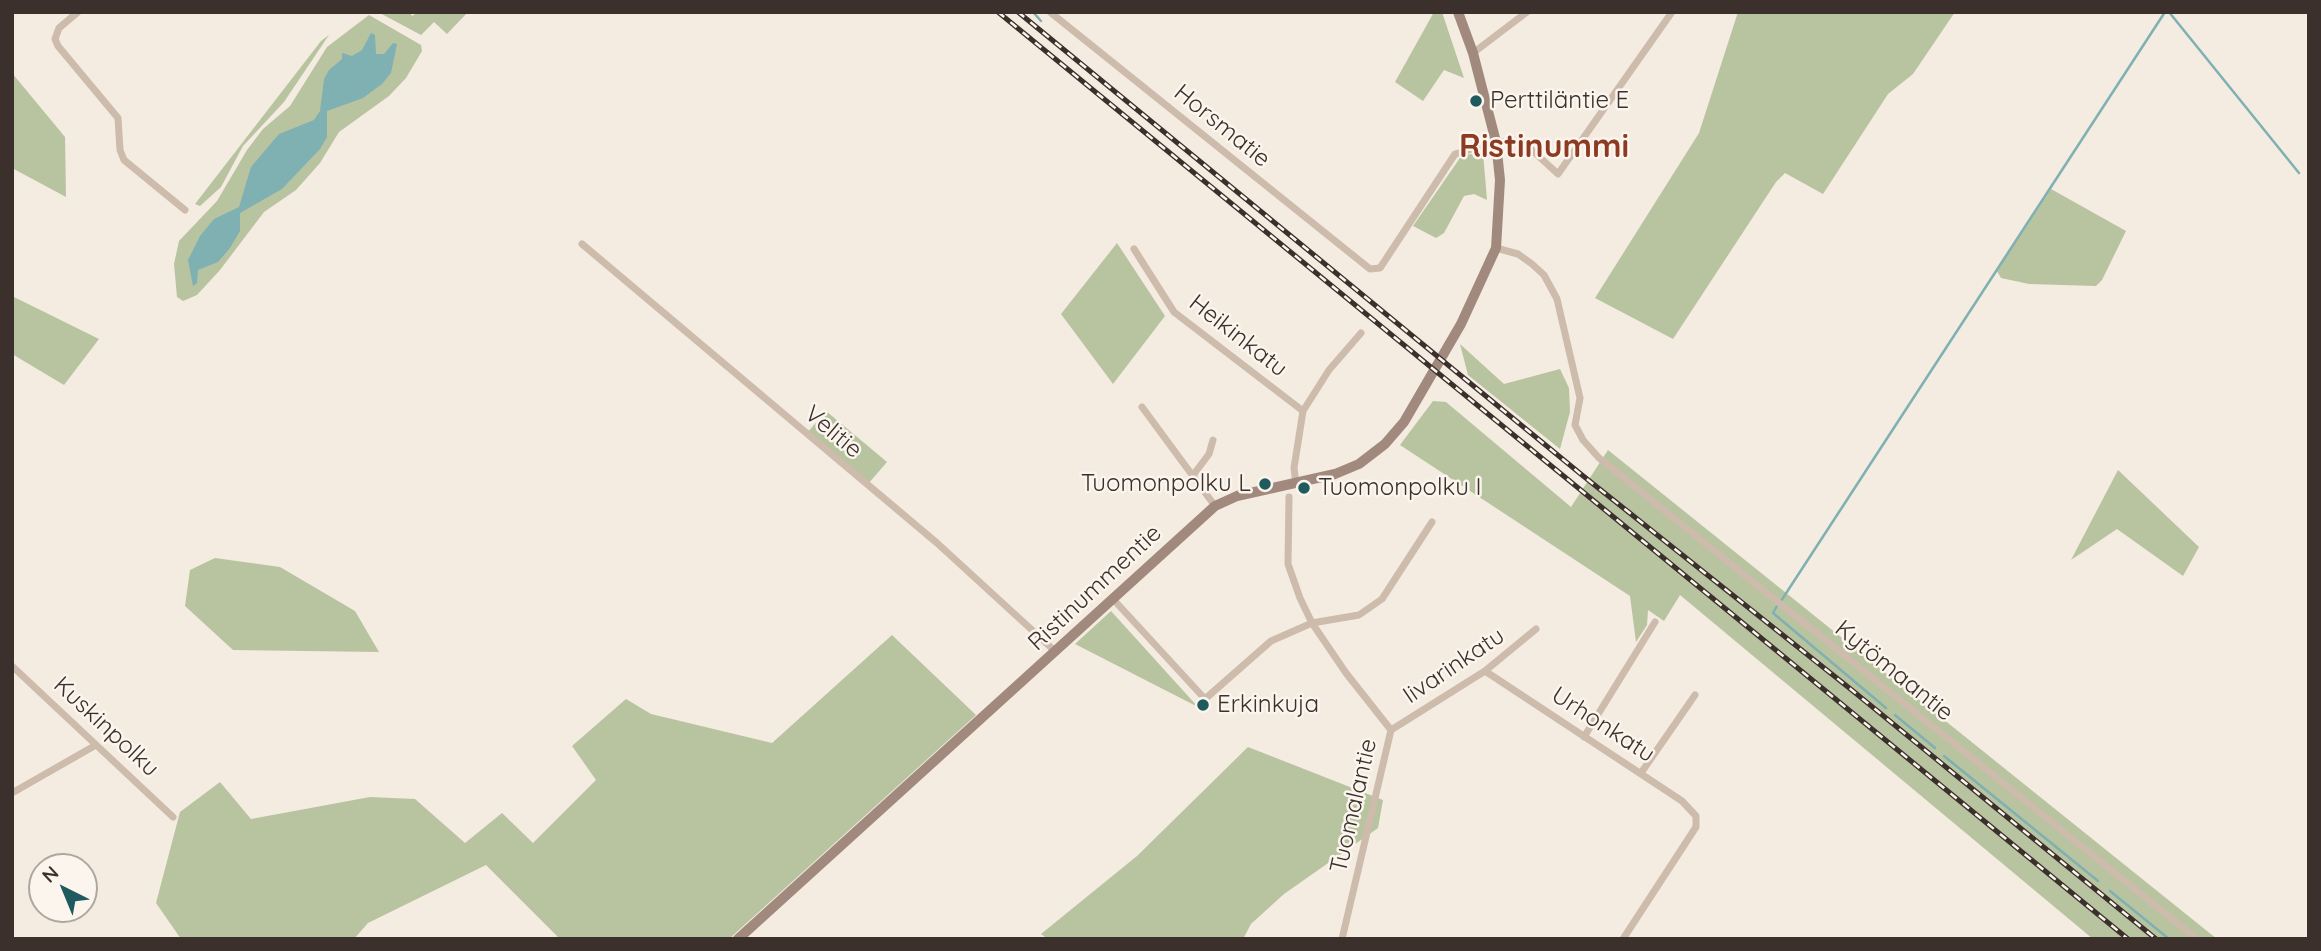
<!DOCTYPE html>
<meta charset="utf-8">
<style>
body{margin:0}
#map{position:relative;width:2321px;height:951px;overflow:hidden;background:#f4ebe1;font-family:Quicksand,sans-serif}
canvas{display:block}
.frame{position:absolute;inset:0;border:14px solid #3b302b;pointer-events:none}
.north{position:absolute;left:28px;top:853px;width:70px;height:70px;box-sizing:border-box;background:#fbf5ee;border:2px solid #aea6a0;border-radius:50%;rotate:317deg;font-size:19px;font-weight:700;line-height:28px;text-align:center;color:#3b302b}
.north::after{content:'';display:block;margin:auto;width:24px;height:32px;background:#1f5a5e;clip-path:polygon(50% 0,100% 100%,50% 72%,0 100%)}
</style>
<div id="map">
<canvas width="2321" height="951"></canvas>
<div class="frame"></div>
<div class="north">N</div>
</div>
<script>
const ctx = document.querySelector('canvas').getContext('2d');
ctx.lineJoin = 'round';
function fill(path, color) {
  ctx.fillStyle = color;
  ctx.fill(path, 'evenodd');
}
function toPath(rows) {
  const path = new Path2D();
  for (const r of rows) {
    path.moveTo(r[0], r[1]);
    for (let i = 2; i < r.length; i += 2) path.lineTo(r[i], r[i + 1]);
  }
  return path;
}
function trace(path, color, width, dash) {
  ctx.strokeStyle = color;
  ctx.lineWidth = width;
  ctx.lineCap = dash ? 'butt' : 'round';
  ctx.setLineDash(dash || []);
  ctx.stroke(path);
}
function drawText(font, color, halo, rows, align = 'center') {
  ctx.font = font + ' Quicksand,sans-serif';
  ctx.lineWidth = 5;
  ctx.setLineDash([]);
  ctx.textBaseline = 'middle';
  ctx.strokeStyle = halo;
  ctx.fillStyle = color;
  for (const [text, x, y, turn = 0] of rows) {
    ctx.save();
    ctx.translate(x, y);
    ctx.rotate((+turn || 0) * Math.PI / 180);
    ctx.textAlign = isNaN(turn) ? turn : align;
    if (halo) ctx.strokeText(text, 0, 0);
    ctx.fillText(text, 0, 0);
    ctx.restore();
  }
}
const green = toPath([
 [378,12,410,12,412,16,418,12,468,12,447,34,434,22,421,35],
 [1434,12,1442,12,1464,78,1444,70,1423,101,1395,82],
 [1738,12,1955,12,1913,74,1888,94,1823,194,1785,173,1776,182,1673,339,1595,298,1699,133],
 [369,15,421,45,422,51,406,78,389,96,339,132,320,163,296,190,264,212,220,270,197,295,183,301,177,297,174,264,179,241,217,201,247,150,263,129,290,106,327,47],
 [329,35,284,102,243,146,221,187,200,206,195,204,321,41],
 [12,73,65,137,66,197,12,168],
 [1483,153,1487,200,1474,194,1464,196,1444,233,1436,238,1413,226,1462,155],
 [2051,189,2126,231,2102,280,2096,286,2029,284,2001,278,1997,271],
 [1117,243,1165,316,1113,384,1061,314],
 [12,296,99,339,64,385,12,354],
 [1460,344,1504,384,1560,369,1569,388,1570,412,1560,449,1468,375],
 [1433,401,1446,402,1571,507,1608,450,2217,939,2093,939,1680,595,1664,621,1648,610,1647,625,1636,642,1630,596,1400,445],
 [826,411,887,462,868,484,807,433],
 [2118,470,2199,547,2183,576,2117,529,2071,560],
 [215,558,280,567,355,611,379,652,233,650,185,606,190,570],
 [1111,611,1198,707,1075,644],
 [892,635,976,715,729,939,560,939,486,865,368,923,354,939,181,939,156,903,180,812,220,782,251,819,370,797,415,799,465,843,502,813,533,843,596,780,572,746,626,699,651,714,772,743],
 [1248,747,1383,800,1378,828,1284,894,1251,924,1243,939,1048,939,1041,934,1137,856]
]);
const water = toPath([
 [371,33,375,35,376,54,384,54,393,43,397,44,391,73,382,84,363,98,327,111,327,137,320,149,282,189,240,213,240,231,230,248,218,262,198,270,197,283,193,286,188,260,200,236,214,219,239,207,251,167,279,134,314,120,320,111,324,79,329,70,342,59,342,53,352,56,362,50]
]);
const stream = toPath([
 [1033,12,1041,21],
 [2169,12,2299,173],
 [1781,601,2165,12],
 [1777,606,1773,613,1886,708],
 [1895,715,1935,748],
 [1944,756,2098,881],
 [2110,891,2169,939]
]);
const street = toPath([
 [78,12,59,28,55,39,58,46,118,118,120,150,124,160,185,210],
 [1050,12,1370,269,1380,268,1455,154,1496,142,1522,141,1558,174,1672,12],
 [1473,53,1527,12],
 [582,244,937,543,1056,652],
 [1496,248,1518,254,1532,264,1544,275,1557,299,1580,398,1575,425,1583,440,1599,458,2197,939],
 [1134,249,1174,312,1303,411],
 [1142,407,1215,506],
 [1194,474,1209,454,1213,440],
 [1296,484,1294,468,1303,411,1329,370,1361,333],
 [1289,497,1288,564,1300,598,1312,623,1346,673,1391,730,1342,939],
 [1113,599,1205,699,1271,641,1312,623,1359,615,1382,599,1432,522],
 [12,666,173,817],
 [1485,671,1682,801,1696,816,1696,827,1623,939],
 [1391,730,1485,671,1536,629],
 [1584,737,1655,622],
 [1641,773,1695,695],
 [12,793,96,745]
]);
const secondary = toPath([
 [738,939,1215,506,1237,496,1335,474,1359,464,1385,444,1404,422,1461,324,1496,248,1500,180,1496,142,1473,53,1458,12]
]);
const rail = toPath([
 [998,12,2128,939],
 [1018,12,1582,475,1853,691,2156,939]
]);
const markers = [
 [1476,101,7,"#1f5a5e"],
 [1265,484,7,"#1f5a5e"],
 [1304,488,7,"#1f5a5e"],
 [1203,705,7,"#1f5a5e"]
];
const poiNames = [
 ["Perttiläntie E",1490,101],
 ["Tuomonpolku L",1251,484,"right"],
 ["Tuomonpolku I",1318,488],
 ["Erkinkuja",1217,705]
];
const streetNames = [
 ["Horsmatie",1222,126,39],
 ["Heikinkatu",1238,336,38],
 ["Velitie",833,432,40],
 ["Ristinummentie",1095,588,-43],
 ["Iivarinkatu",1454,666,-34],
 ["Kytömaantie",1894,671,39],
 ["Urhonkatu",1603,725,33],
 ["Kuskinpolku",106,727,43],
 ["Tuomalantie",1354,806,-77]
];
const districtNames = [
 ["Ristinummi",1544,147]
];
fill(green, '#b8c4a0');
fill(water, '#7fb0b2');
trace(stream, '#7fb0b2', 2.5);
trace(street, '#cdbbac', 7);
trace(secondary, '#a18a7d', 10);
trace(rail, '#3b302b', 5);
trace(rail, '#fbf5ee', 2.5, [8]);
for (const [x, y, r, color] of markers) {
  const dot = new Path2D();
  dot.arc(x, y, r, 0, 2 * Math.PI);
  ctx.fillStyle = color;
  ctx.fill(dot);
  trace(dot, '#fbf5ee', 2.5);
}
drawText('24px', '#3b302b', '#fbf5ee', poiNames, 'left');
drawText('24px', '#3b302b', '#fbf5ee', streetNames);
drawText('bold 32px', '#8c3b22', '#fbf5ee', districtNames);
</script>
